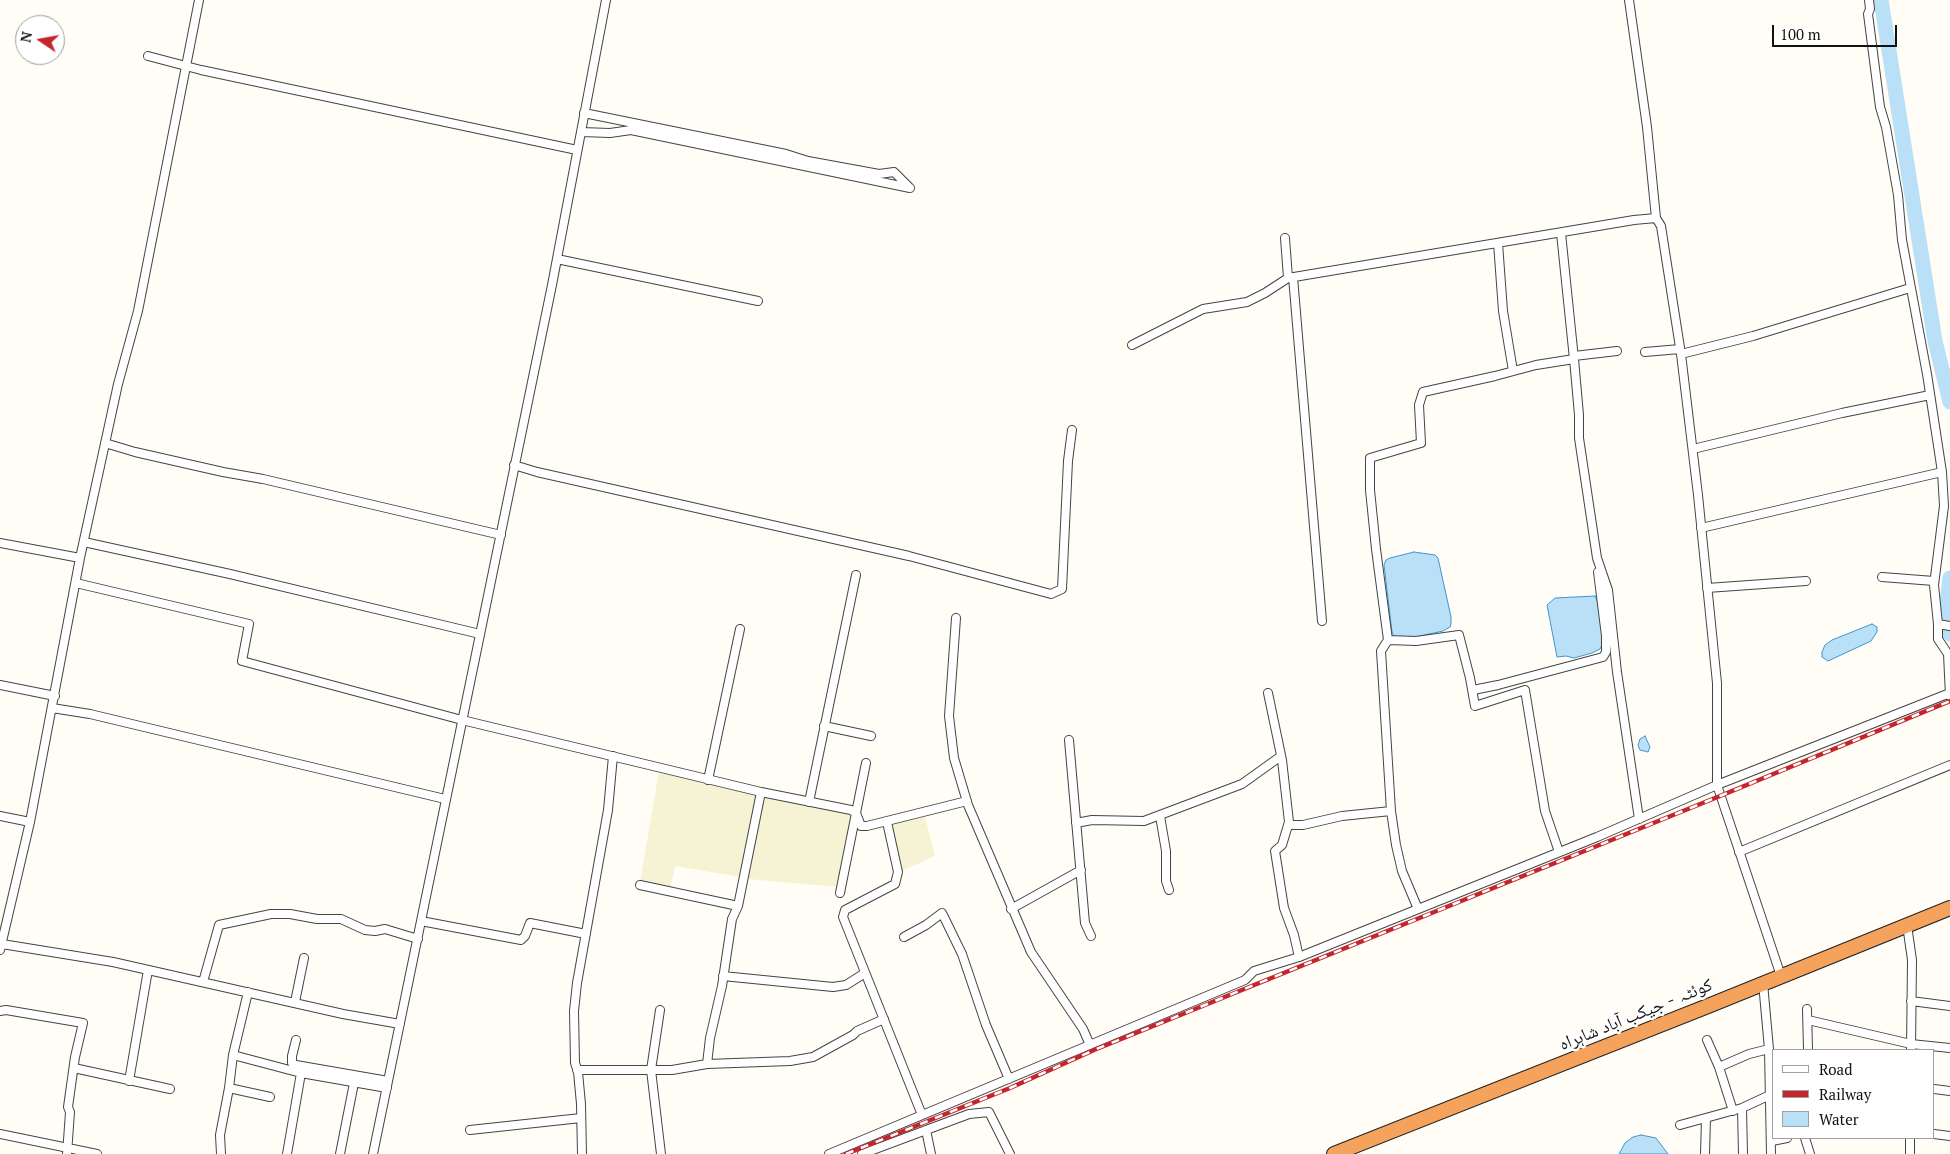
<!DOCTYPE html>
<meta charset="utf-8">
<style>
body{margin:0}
#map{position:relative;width:1950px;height:1154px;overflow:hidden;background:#fffdf5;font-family:"PT Serif",serif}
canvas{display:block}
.legend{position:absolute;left:1772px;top:1049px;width:162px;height:90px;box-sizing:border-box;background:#fff;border:1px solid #a0a0a0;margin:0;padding:6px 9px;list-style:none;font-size:15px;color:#111}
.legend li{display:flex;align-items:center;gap:10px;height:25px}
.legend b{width:25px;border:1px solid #a0a0a0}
.north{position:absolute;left:15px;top:15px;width:50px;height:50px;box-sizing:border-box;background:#fff;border:1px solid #a0a0a0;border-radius:50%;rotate:282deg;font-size:14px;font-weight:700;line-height:20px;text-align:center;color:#111}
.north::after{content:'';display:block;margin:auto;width:18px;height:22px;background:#c4262e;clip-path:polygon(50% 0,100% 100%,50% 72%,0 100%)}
.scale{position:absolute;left:1772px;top:25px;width:125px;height:22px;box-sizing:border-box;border:2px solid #111;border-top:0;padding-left:6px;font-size:15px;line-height:18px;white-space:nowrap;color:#111;-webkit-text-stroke:4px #fff;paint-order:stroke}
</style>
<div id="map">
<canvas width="1950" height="1154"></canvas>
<ul class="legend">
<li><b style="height:6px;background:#fff"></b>Road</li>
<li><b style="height:6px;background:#c4262e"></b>Railway</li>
<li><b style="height:14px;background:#b9e0f7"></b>Water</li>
</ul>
<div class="north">N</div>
<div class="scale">100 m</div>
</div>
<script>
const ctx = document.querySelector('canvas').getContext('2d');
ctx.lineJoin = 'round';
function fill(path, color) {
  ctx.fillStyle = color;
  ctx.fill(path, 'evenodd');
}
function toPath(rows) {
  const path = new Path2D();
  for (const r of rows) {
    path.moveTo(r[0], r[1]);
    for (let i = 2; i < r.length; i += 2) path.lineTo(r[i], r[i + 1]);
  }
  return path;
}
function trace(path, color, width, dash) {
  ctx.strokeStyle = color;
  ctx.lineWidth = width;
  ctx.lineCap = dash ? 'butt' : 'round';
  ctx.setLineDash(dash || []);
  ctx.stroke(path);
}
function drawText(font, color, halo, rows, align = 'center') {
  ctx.font = font + ' "PT Serif","Noto Naskh Arabic",serif';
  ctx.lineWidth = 5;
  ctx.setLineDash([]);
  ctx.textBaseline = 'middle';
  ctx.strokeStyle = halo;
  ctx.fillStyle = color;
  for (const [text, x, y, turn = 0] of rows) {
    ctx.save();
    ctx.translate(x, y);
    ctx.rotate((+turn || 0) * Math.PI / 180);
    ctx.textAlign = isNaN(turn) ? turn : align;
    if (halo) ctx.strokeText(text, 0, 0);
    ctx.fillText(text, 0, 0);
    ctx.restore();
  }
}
const farmland = toPath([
 [659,771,755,795,756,802,740,877,675,866,670,889,640,882],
 [764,797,853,814,839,887,748,879],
 [925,817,935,856,902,871,892,824]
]);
const water = toPath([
 [1414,552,1435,555,1438,558,1451,617,1451,624,1450,627,1443,631,1411,638,1394,637,1392,632,1384,565,1386,560,1390,558,1414,552],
 [1595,596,1598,603,1603,631,1603,643,1600,649,1592,653,1574,658,1566,656,1557,657,1547,605,1555,598,1595,596],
 [1872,624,1877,627,1877,632,1871,641,1828,661,1822,657,1822,652,1825,645,1832,640,1872,624],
 [1645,736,1650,747,1648,752,1640,750,1638,745,1640,739,1645,736],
 [1641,1135,1656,1138,1668,1154,1619,1154,1625,1143,1633,1137,1641,1135]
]);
const river = toPath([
 [1881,0,1935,341,1950,402],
 [1950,578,1945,618,1946,629,1950,634]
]);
const street = toPath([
 [1629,0,1647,127,1656,218,1661,226,1681,354,1698,495,1717,683,1717,785,1781,976],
 [1869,0,1870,9,1868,14,1880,107,1886,127,1898,195,1902,240,1927,374,1942,472,1944,506,1934,585,1938,624,1938,639,1948,654,1950,696],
 [148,56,201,70,577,150],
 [584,113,786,154,808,161,879,174,894,172,910,188],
 [581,132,610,133,631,130,910,188],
 [1285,238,1288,278,1634,220,1656,218],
 [1498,243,1503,311,1513,371],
 [557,259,758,301],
 [1293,277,1322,621],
 [1132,345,1203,309,1247,302,1265,293,1288,278],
 [1645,352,1680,349],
 [1681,354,1753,336,1910,288],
 [1574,356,1617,351],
 [1574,359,1579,415,1579,438,1597,558,1608,590,1617,672,1639,819],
 [105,443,135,452,223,472,263,479,501,535],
 [1693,449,1842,413,1930,395],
 [514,465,537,472,909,556,1051,594,1062,589,1068,461,1072,430],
 [1701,528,1942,472],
 [84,542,230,574,480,634],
 [0,543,80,558],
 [1882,577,1934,581],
 [76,583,249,624,242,661,462,720,761,792,738,906,732,919,722,986,710,1038,707,1064],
 [1707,588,1806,581],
 [956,618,949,716,954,758,968,805,1031,952,1083,1029,1090,1045],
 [1938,624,1950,626],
 [1388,640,1416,641,1459,635,1470,678,1475,706,1525,690,1545,811,1559,852],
 [0,685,55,696],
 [1473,690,1498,685,1603,657,1606,652,1606,636,1598,572],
 [1268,693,1282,760,1289,822,1282,845,1275,851,1284,908,1294,935,1299,957],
 [52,708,90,714,445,799],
 [824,726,871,736],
 [1069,740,1085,923,1091,936],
 [708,780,740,629],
 [761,792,851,810,856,813,861,826,867,826,967,801],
 [809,802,856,575],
 [0,816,30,822],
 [1160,816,1166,851,1166,881,1169,890],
 [887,822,898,872,895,884,845,910,843,917,922,1115],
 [1076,823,1092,820,1144,821,1242,784,1281,756],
 [1288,825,1303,825,1342,816,1391,811],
 [1739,852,1950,765],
 [640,885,738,906],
 [840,893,866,763],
 [1011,909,1081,870],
 [1418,909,1402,871,1396,845,1391,811,1381,651,1388,640,1376,549,1370,490,1370,458,1421,443,1419,405,1423,392,1495,376,1536,365,1574,359,1561,233],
 [421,921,521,940,525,936,530,923,586,934],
 [1907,925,1912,960,1911,1050],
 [904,937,926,925,942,913,962,954,986,1025,1009,1079],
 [2,944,113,962,343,1014,400,1024],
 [0,950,30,822,80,558,118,384,138,311,199,0],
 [723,976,833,987,846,985,865,973],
 [203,982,219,925,271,914,290,914,317,919,341,919,365,930,375,931,385,929,418,939],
 [1763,983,1769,1049,1771,1154],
 [1911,1001,1950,1006],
 [295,1002,304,958],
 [1807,1009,1808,1050],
 [660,1010,651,1070,661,1154],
 [0,1011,6,1010,83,1023,75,1057,68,1107,70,1112,67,1154],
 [1808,1020,1911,1044,1950,1048],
 [296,1040,292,1056,292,1063,296,1065,388,1081],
 [1707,1040,1719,1067,1733,1111],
 [233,1055,301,1073,387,1088],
 [1719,1067,1749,1054,1769,1049],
 [74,1068,170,1089],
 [577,1070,672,1070,707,1064,790,1061,813,1057,853,1035,857,1031,884,1019],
 [129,1081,148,970],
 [229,1088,270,1097],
 [1934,1089,1950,1091],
 [1742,1108,1743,1154],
 [1680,1125,1742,1108,1770,1095],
 [470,1130,581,1118],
 [926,1130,931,1154],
 [0,1134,97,1154],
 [1934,1134,1950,1136],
 [1805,1138,1810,1154],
 [1910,1138,1910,1154],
 [1772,1141,1787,1138],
 [221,1154,220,1135,229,1088,233,1055,248,992],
 [287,1154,301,1073],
 [340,1154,354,1083],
 [373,1154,552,285,606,0],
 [582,1154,581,1104,578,1072,575,1063,574,1011,577,983,608,810,613,756],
 [829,1154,1245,980,1254,971,1299,957,1597,837,1717,785,1950,693],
 [862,1154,969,1114,989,1112,1010,1154],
 [1705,1154,1706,1119]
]);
const highway = toPath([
 [1334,1154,1708,1006,1950,908]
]);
const rail = toPath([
 [846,1154,1010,1088,1094,1050,1720,796,1950,701]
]);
const streetNames = [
 ["کوئٹہ - جیکب آباد شاہراہ",1636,1015,-22]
];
fill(farmland, '#f6f3d4');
fill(water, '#b9e0f7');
trace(water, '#3f96cf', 1);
trace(river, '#b9e0f7', 15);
trace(street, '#444', 10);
trace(highway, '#222', 16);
trace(street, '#fff', 8);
trace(highway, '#f5a25d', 14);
trace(rail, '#c4262e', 4.5);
trace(rail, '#fff', 2.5, [8]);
drawText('18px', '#111', '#fff', streetNames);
</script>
